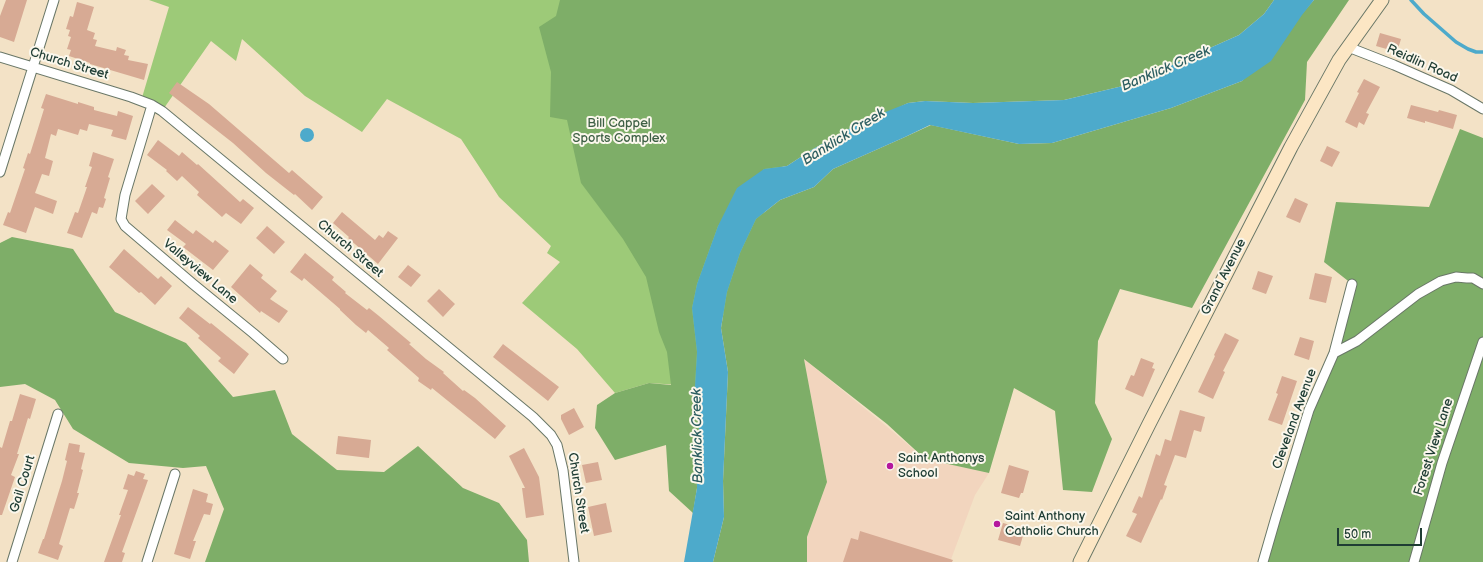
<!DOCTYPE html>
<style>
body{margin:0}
#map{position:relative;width:1483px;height:562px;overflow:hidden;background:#f3e2c6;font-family:"Balsamiq Sans",sans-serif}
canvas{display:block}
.scale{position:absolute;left:1337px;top:528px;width:85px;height:18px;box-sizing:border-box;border:2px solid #1f3d34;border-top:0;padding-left:5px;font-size:12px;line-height:14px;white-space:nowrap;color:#1f3d34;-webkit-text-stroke:3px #fbf7ec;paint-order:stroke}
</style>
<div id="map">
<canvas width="1483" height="562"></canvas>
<div class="scale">50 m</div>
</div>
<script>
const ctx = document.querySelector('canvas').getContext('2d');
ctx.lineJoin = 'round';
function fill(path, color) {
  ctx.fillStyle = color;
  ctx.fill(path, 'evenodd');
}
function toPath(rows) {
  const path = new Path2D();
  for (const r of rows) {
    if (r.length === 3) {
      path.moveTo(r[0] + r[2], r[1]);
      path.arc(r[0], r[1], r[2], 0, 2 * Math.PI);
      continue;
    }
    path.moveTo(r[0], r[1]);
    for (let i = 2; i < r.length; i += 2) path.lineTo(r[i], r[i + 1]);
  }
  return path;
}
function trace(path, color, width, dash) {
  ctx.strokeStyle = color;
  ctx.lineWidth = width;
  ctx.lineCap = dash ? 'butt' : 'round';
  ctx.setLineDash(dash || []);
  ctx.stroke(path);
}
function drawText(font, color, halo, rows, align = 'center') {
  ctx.font = font + ' "Balsamiq Sans",sans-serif';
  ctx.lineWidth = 4;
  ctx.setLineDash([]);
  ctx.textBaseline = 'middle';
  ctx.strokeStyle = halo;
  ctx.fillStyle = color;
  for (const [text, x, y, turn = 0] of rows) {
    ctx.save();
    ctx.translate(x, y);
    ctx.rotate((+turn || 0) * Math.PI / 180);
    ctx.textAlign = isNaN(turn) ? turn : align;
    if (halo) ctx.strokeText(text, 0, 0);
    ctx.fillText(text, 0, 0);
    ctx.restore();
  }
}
const built = toPath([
 [804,359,885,425,925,459,989,473,975,495,950,562,807,562,807,537,827,482]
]);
const green = toPath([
 [149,0,849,0,695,386,649,383,615,393,577,349,522,303,560,262,547,253,551,246,499,197,461,139,387,99,362,132,305,96,242,39,236,61,211,41,162,111,141,101,169,7]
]);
const forest = toPath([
 [560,0,1274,0,1264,14,1239,35,1127,85,1064,100,973,103,925,101,908,103,813,149,787,166,764,169,718,226,697,284,692,308,697,352,695,386,699,429,696,443,697,488,693,513,669,491,666,445,615,460,595,428,597,405,615,393,649,383,671,385,667,352,659,332,646,277,623,239,581,183,567,120,550,117,551,72,539,27,556,16],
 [1314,0,1349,0,1307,62,1305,100,1192,308,1120,289,1098,341,1095,403,1112,439,1092,492,1063,490,1055,411,1014,388,989,473,925,459,887,424,804,359,827,482,807,537,807,562,713,562,724,517,723,481,728,372,721,328,727,292,740,253,756,219,780,200,814,187,833,169,905,137,931,125,1019,144,1052,143,1171,108,1242,81],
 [1460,129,1483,138,1483,562,1263,562,1309,410,1334,353,1352,284,1324,262,1336,202,1429,207],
 [12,237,73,249,115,312,186,343,233,397,275,390,292,434,337,470,384,472,418,446,463,488,499,503,527,540,529,562,205,562,224,509,206,466,183,468,129,463,73,429,55,400,25,384,0,387,0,243]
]);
const water = toPath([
 [1274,0,1314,0,1302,15,1271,61,1242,81,1171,108,1052,143,1019,144,930,125,905,137,833,169,814,187,780,200,756,219,740,253,727,292,721,328,728,372,723,481,724,517,713,562,684,562,697,488,696,443,699,429,695,386,697,352,692,308,697,284,718,226,737,188,764,169,787,166,813,149,863,121,908,103,925,101,973,103,1064,100,1127,85,1239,35,1264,14],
 [307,135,7]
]);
const stream = toPath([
 [1411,0,1424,14,1456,42,1468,49,1476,52,1483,52]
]);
const building = toPath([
 [6,0,27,0,14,42,0,37,0,16],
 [77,2,94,7,87,30,95,33,93,39,97,40,95,46,116,51,117,47,126,50,124,55,129,56,128,60,148,64,144,80,90,64,90,63,69,56,71,50,67,49,71,37,68,36,70,30,66,29,70,16,73,17],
 [1380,33,1401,39,1397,52,1376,46],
 [1364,79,1380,87,1366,113,1369,114,1364,125,1359,122,1357,128,1345,122,1359,93,1357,92],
 [177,82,209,104,289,173,292,170,323,197,312,210,295,194,294,195,266,173,233,143,169,93],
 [46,94,78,104,78,102,94,107,94,110,117,116,118,111,133,116,126,140,111,136,113,130,89,124,87,131,80,129,78,135,58,129,56,136,51,134,45,158,53,161,49,176,42,174,35,193,57,201,53,214,35,207,26,233,3,225,8,212,10,213,25,169,23,168,28,153,30,154,36,135,44,109,41,108],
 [1411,105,1438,112,1439,110,1457,115,1453,129,1425,121,1425,123,1407,118],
 [158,140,179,156,182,152,197,165,198,164,240,202,243,199,254,208,241,224,226,213,222,217,197,195,199,192,182,176,177,181,166,171,167,170,147,155],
 [1327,146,1340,152,1332,167,1320,161],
 [93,152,114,159,108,177,110,178,104,198,106,199,103,208,99,207,97,214,92,212,82,238,67,233,75,212,78,213,87,187,85,187,92,167,89,166],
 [152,184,165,196,148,214,135,201],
 [1295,198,1308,204,1300,223,1286,217],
 [342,212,375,240,379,235,383,238,388,231,398,238,378,264,348,238,349,237,333,223],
 [175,220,193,234,196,230,213,243,215,240,229,251,213,270,183,247,186,244,167,230],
 [267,226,285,242,274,254,256,238],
 [124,249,158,279,161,276,172,286,155,305,141,292,139,293,109,267],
 [305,253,334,277,332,280,346,292,345,293,367,310,369,308,379,316,411,343,409,344,426,359,444,372,443,373,463,391,464,390,475,398,506,426,495,439,432,388,431,390,418,381,419,378,387,350,389,348,368,330,366,333,356,325,340,310,340,309,304,278,302,281,290,272],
 [250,264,263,275,261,278,277,291,270,299,288,311,279,323,261,311,260,313,231,287],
 [408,265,421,275,411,287,398,277],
 [1258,271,1273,276,1266,294,1252,289],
 [1315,273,1332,277,1326,303,1309,299],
 [439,289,455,304,443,317,427,301],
 [188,307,210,324,211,323,249,354,234,374,218,361,221,358,198,338,200,336,179,318],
 [1225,333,1239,340,1223,371,1225,372,1213,399,1198,392,1215,356,1214,355],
 [1300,337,1314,341,1309,360,1294,355],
 [503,344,559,387,548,401,493,357],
 [1141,358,1154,363,1152,368,1155,369,1143,397,1125,389,1131,375,1134,376],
 [1282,376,1297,381,1282,425,1268,420,1278,394,1276,393],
 [20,394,36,399,30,419,28,418,17,454,19,454,11,475,15,477,2,515,0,515,0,447,2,448,10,421,12,421],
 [574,408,584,427,569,435,561,419,561,415],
 [1180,410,1205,417,1201,432,1194,430,1186,458,1175,455,1164,485,1167,486,1162,500,1161,499,1141,543,1126,536,1137,514,1132,512,1139,496,1142,498,1156,454,1160,456,1165,439,1171,441],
 [338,436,371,440,369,458,336,454],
 [69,443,80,445,79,452,85,453,81,469,83,470,77,493,79,493,74,509,70,508,59,544,63,546,58,560,38,553,43,539,44,539,62,481,67,461,65,460],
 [524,448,539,477,544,515,526,518,522,488,525,488,509,456],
 [598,462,602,480,586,483,582,465],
 [1009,465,1029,471,1023,493,1021,493,1019,498,1001,493],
 [136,471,145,474,143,479,148,480,122,552,125,553,122,562,104,562,121,515,119,515,128,490,123,489,128,474,134,476],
 [193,489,208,494,206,502,213,504,210,515,204,514,193,541,196,541,190,559,174,554],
 [606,503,612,532,594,536,588,507],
 [1003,523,1025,529,1020,546,998,540],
 [860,531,953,560,952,562,843,562,851,538,858,540]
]);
const street = toPath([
 [1348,47,1394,65,1451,90,1483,109],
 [0,57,131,97,152,105,162,111,533,417,551,435,557,445,563,470,574,562],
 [152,105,125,195,121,219,125,226,193,284,253,333,283,359],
 [0,172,54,0],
 [1334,353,1357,341,1418,294,1441,281,1456,277,1467,278,1473,278,1483,284],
 [12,562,58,414],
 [147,562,175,474],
 [1263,562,1276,517,1309,410,1334,353,1352,284],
 [1414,562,1442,463,1483,342]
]);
const secondary = toPath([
 [1080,562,1149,424,1291,147,1339,60,1382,0]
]);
const markers = [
 [890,466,4,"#b5179e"],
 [997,524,4,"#b5179e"]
];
const streetNames = [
 ["Church Street",69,64,17],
 ["Reidlin Road",1422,64,24],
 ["Church Street",350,249,40],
 ["Valleyview Lane",200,272,40],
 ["Grand Avenue",1224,277,-63],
 ["Cleveland Avenue",1295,419,-70],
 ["Forest View Lane",1434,447,-72],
 ["Gail Court",23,484,-73],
 ["Church Street",578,493,81]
];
const parkNames = [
 ["Bill Cappel",619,124],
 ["Sports Complex",619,139]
];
const poiNames = [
 ["Saint Anthonys",898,459],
 ["School",898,474],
 ["Saint Anthony",1005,517],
 ["Catholic Church",1005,532]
];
const waterNames = [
 ["Banklick Creek",1166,69,-23],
 ["Banklick Creek",844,137,-32],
 ["Banklick Creek",698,436,-91]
];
fill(built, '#f2d5be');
fill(green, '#9dca78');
fill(forest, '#7eae68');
fill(water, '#4daacb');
trace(stream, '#4daacb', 3.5);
fill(building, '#d7aa94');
trace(street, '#697767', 11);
trace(secondary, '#697767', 15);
trace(street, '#fff', 9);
trace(secondary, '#fce6c4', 13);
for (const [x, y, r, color] of markers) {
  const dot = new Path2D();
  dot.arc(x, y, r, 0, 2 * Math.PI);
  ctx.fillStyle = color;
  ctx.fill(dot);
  trace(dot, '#fbf7ec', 1.5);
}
drawText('13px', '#1f3d34', '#fbf7ec', streetNames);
drawText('13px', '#3e6045', '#fbf7ec', parkNames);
drawText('13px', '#1f3d34', '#fbf7ec', poiNames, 'left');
drawText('italic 14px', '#2d5e61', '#fbf7ec', waterNames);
</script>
